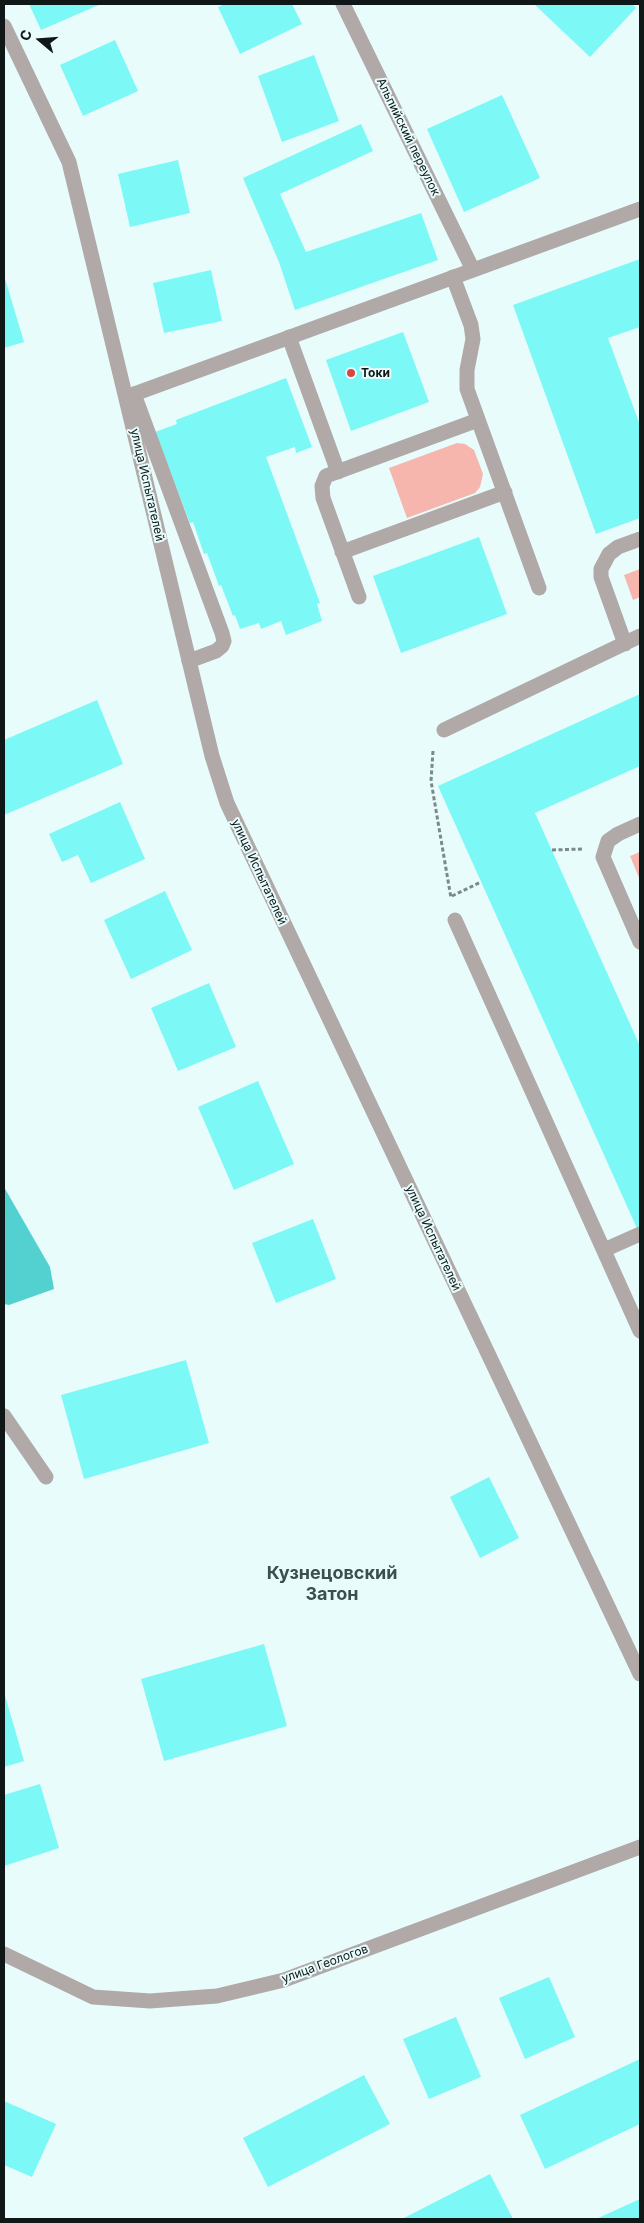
<!DOCTYPE html>
<meta charset="utf-8">
<style>
body{margin:0}
#map{position:relative;width:644px;height:2223px;overflow:hidden;background:#e8fcfc;font-family:Inter,sans-serif}
canvas{display:block}
.frame{position:absolute;inset:0;border:5px solid #101717;pointer-events:none}
.north{position:absolute;left:15px;top:15px;width:50px;height:50px;-webkit-text-stroke:4px #e8fcfc;paint-order:stroke;rotate:288deg;font-size:14px;font-weight:700;line-height:20px;text-align:center;color:#101717}
.north::after{content:'';display:block;margin:auto;width:18px;height:22px;background:#101717;clip-path:polygon(50% 0,100% 100%,50% 72%,0 100%)}
</style>
<div id="map">
<canvas width="644" height="2223"></canvas>
<div class="frame"></div>
<div class="north">С</div>
</div>
<script>
const ctx = document.querySelector('canvas').getContext('2d');
ctx.lineJoin = 'round';
function fill(path, color) {
  ctx.fillStyle = color;
  ctx.fill(path, 'evenodd');
}
function toPath(rows) {
  const path = new Path2D();
  for (const r of rows) {
    path.moveTo(r[0], r[1]);
    for (let i = 2; i < r.length; i += 2) path.lineTo(r[i], r[i + 1]);
  }
  return path;
}
function trace(path, color, width, dash) {
  ctx.strokeStyle = color;
  ctx.lineWidth = width;
  ctx.lineCap = dash ? 'butt' : 'round';
  ctx.setLineDash(dash || []);
  ctx.stroke(path);
}
function drawText(font, color, halo, rows, align = 'center') {
  ctx.font = font + ' Inter,sans-serif';
  ctx.lineWidth = 4;
  ctx.setLineDash([]);
  ctx.textBaseline = 'middle';
  ctx.strokeStyle = halo;
  ctx.fillStyle = color;
  for (const [text, x, y, turn = 0] of rows) {
    ctx.save();
    ctx.translate(x, y);
    ctx.rotate((+turn || 0) * Math.PI / 180);
    ctx.textAlign = isNaN(turn) ? turn : align;
    if (halo) ctx.strokeText(text, 0, 0);
    ctx.fillText(text, 0, 0);
    ctx.restore();
  }
}
const green = toPath([
 [457,443,465,444,474,450,483,474,480,487,475,493,407,518,389,468],
 [640,569,640,597,633,600,624,575],
 [640,852,640,880,630,856]
]);
const water = toPath([
 [4,1187,50,1267,54,1289,9,1305,4,1304]
]);
const building = toPath([
 [29,4,101,4,41,30],
 [225,4,292,4,302,24,240,54,218,7],
 [534,4,632,4,636,8,590,57],
 [115,40,138,91,83,116,60,65],
 [314,55,339,121,282,142,258,76],
 [502,95,540,178,464,212,427,129],
 [361,124,373,151,280,194,306,252,421,213,438,260,295,310,279,262,243,178],
 [178,160,190,213,130,227,118,174],
 [640,259,640,327,608,338,640,425,640,518,596,534,513,305],
 [211,270,222,321,164,333,153,283],
 [4,275,24,342,4,348],
 [403,332,429,402,351,431,326,360],
 [286,378,312,447,296,453,295,447,266,457,320,603,317,604,322,621,286,635,281,621,261,629,259,623,240,629,235,615,233,616,221,585,219,586,207,553,204,554,193,522,190,523,155,432,177,424,176,420],
 [479,537,507,614,401,653,373,576],
 [640,694,640,766,535,813,640,1046,640,1235,438,786],
 [97,700,123,764,4,815,4,740],
 [120,802,145,859,91,883,78,855,62,862,49,834],
 [165,891,192,950,131,979,104,920],
 [209,983,236,1047,178,1071,151,1008],
 [258,1081,294,1164,234,1190,198,1107],
 [313,1219,336,1279,276,1303,252,1243],
 [186,1360,209,1443,84,1479,61,1395],
 [489,1477,519,1538,480,1558,450,1497],
 [264,1644,287,1726,164,1761,141,1679],
 [4,1692,24,1761,4,1767],
 [40,1784,59,1848,4,1866,4,1795],
 [549,1977,575,2037,525,2059,499,1998],
 [456,2017,481,2077,429,2099,403,2039],
 [640,2059,640,2124,545,2169,520,2115],
 [364,2075,390,2124,268,2187,243,2138],
 [4,2101,56,2124,32,2177,4,2165],
 [490,2174,513,2219,402,2219],
 [640,2199,640,2219,596,2219]
]);
const path = toPath([
 [433,751,431,781,451,898],
 [552,850,582,849],
 [452,896,481,882]
]);
const lane = toPath([
 [453,277,471,325,473,339,467,370,467,389,539,588],
 [289,337,338,472],
 [134,394,222,633,224,641,222,646,216,651,189,661],
 [342,552,505,492],
 [359,597,323,498,322,486,326,476,478,420],
 [625,644,601,577,601,569,609,554,618,547,640,539],
 [444,730,640,636],
 [640,824,618,834,608,841,603,857,640,942],
 [455,920,640,1331],
 [604,1250,640,1234]
]);
const street = toPath([
 [343,4,473,270],
 [4,26,69,162,212,756,227,803,640,1674],
 [126,397,640,209],
 [4,1416,46,1477],
 [4,1954,93,1997,150,2001,217,1996,284,1980,640,1847]
]);
const markers = [
 [351,373,5,"#d64743"]
];
const streetNames = [
 ["Альпийский переулок",408,137,64],
 ["улица Испытателей",147,485,77],
 ["улица Испытателей",259,872,65],
 ["улица Испытателей",433,1238,65],
 ["улица Геологов",325,1964,-20]
];
const poiNames = [
 ["Токи",361,373]
];
const districtNames = [
 ["Кузнецовский",332,1574],
 ["Затон",332,1595]
];
fill(green, '#f6b5ad');
fill(water, '#52d1d0');
fill(building, '#7cf8f6');
trace(path, '#7c8989', 3, [4, 2.5]);
trace(lane, '#b1a9a8', 15);
trace(street, '#b1a9a8', 15);
for (const [x, y, r, color] of markers) {
  const dot = new Path2D();
  dot.arc(x, y, r, 0, 2 * Math.PI);
  ctx.fillStyle = color;
  ctx.fill(dot);
  trace(dot, '#e8fcfc', 2);
}
drawText('12px', '#101717', '#e8fcfc', streetNames);
drawText('bold 12px', '#101717', '#e8fcfc', poiNames, 'left');
drawText('bold 18px', '#3d4e4e', '#e8fcfc', districtNames);
</script>
